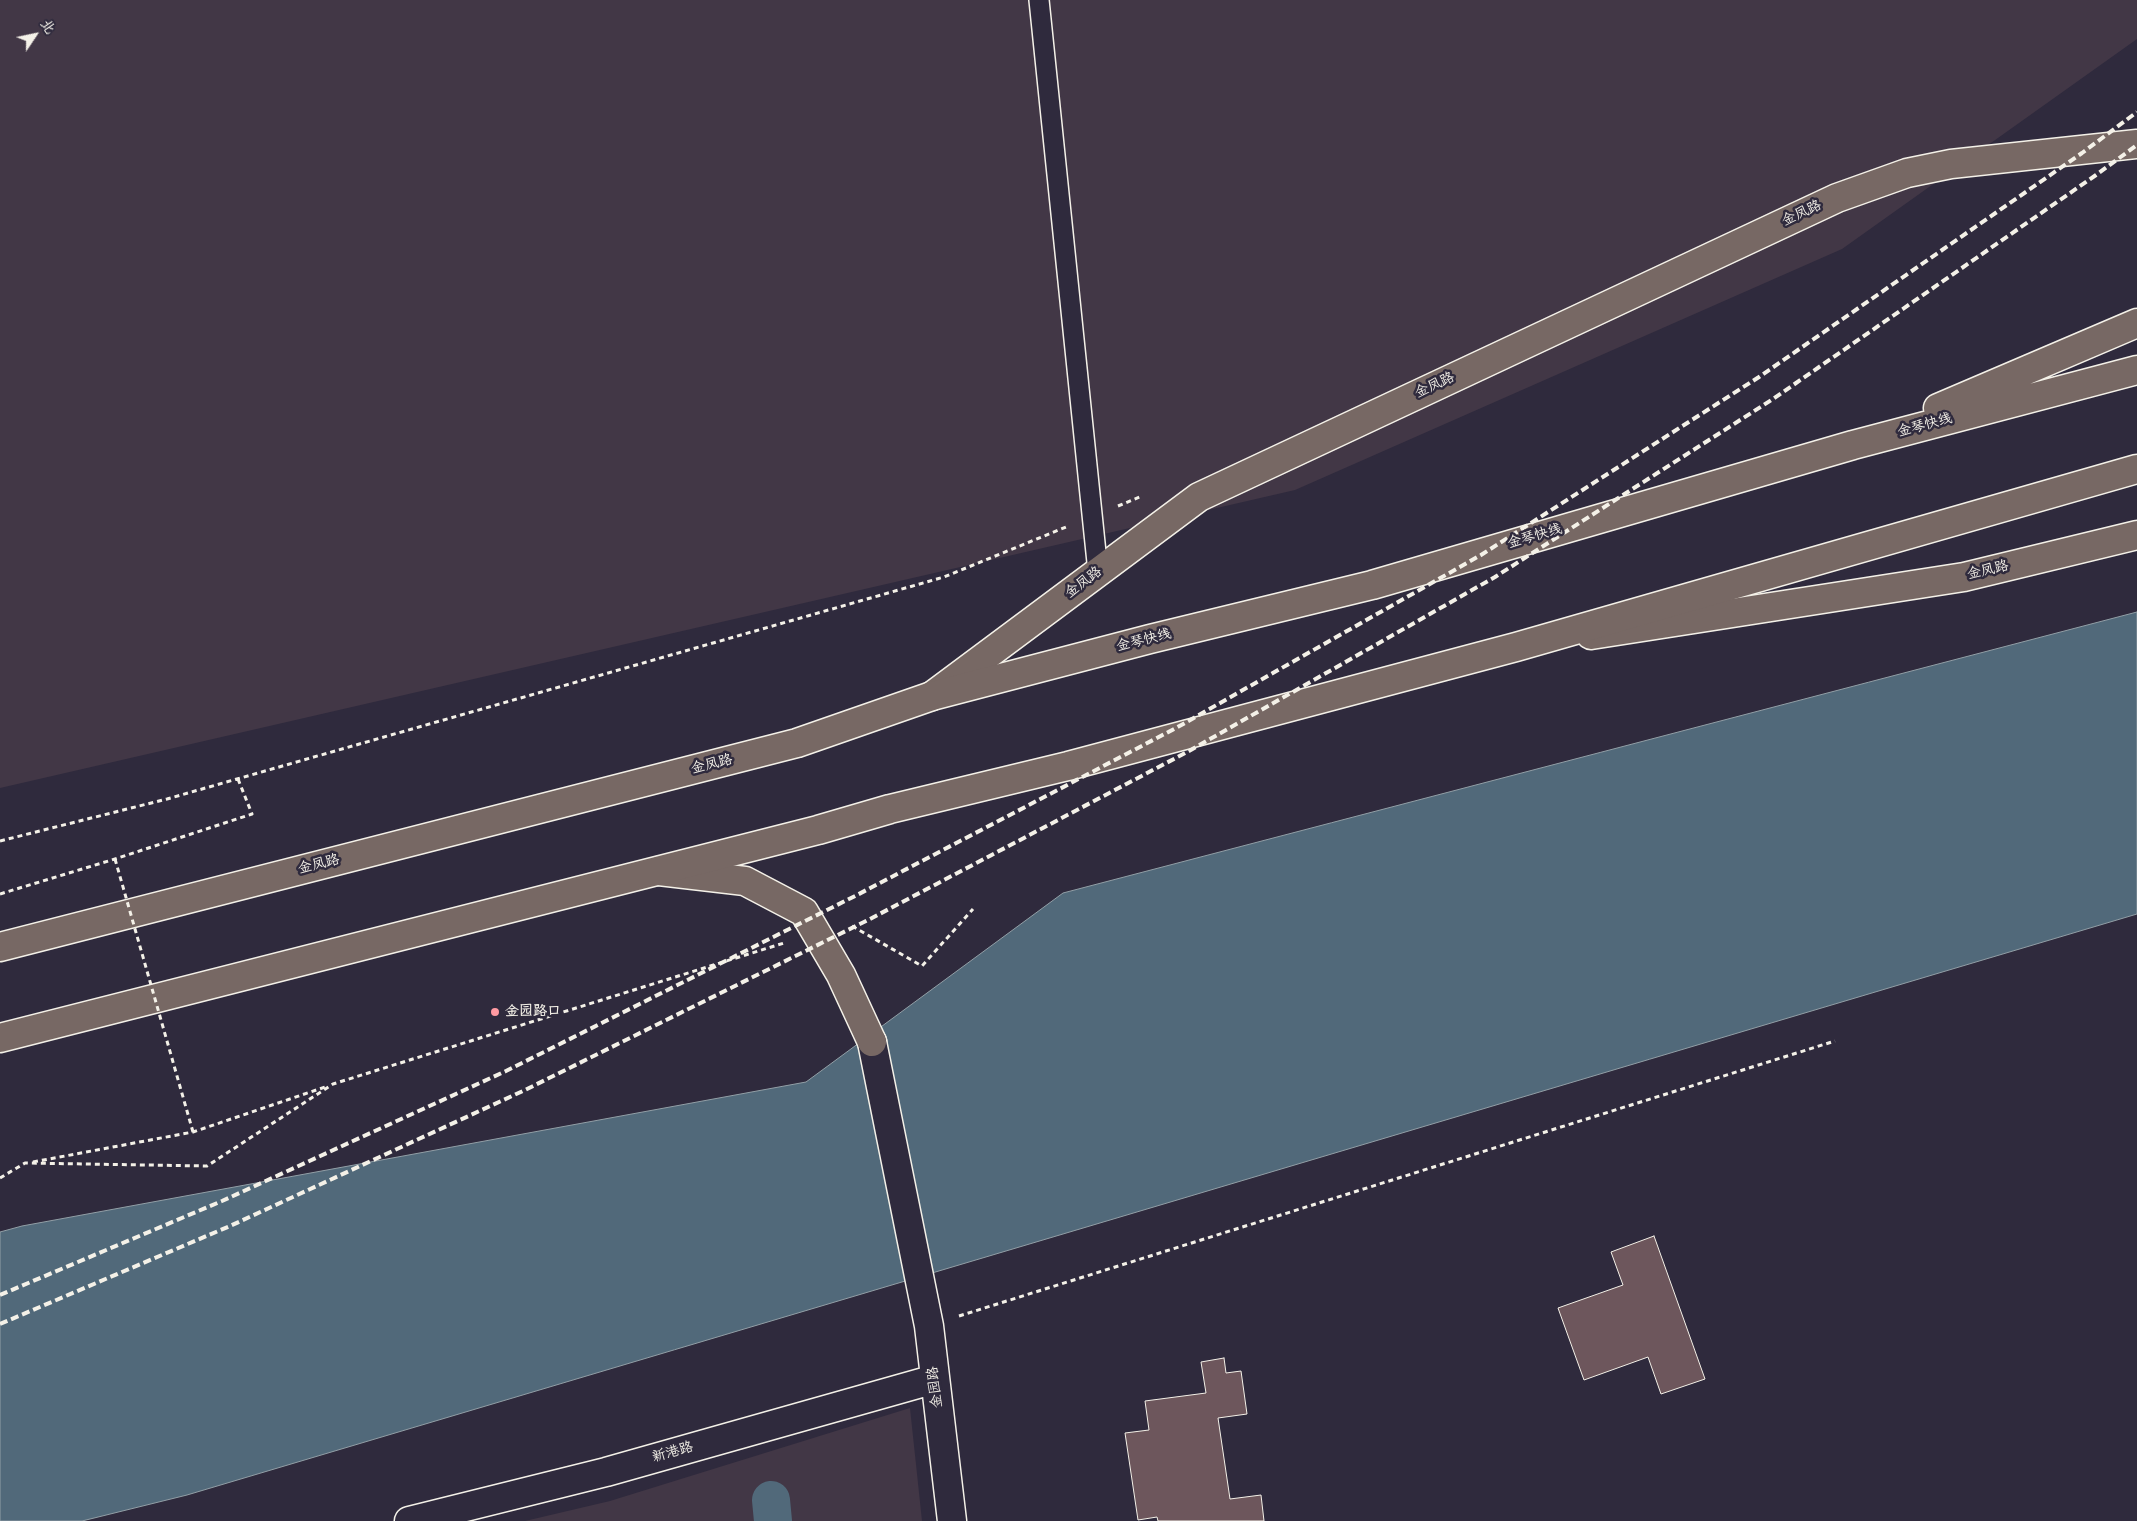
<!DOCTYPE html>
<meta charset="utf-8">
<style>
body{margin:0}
#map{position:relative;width:2137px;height:1521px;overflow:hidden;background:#2f2a3d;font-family:"Architects Daughter","LXGW WenKai TC",sans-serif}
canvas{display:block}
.north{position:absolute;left:10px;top:10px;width:50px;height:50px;-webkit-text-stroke:4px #2f2a3d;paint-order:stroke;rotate:56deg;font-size:14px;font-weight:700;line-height:20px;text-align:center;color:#f4f1e8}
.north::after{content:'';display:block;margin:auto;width:18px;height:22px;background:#f4f1e8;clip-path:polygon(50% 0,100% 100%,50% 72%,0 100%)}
</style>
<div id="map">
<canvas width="2137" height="1521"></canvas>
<div class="north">北</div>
</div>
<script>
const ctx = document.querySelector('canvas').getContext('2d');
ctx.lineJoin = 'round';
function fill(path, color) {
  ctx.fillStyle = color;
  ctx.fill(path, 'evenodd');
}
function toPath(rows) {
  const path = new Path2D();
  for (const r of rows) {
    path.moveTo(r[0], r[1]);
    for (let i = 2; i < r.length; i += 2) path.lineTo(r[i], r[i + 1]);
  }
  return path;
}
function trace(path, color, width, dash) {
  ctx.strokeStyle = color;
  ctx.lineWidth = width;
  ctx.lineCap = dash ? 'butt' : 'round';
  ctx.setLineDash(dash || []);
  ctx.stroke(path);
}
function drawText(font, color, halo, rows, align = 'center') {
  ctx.font = font + ' "Architects Daughter","LXGW WenKai TC",sans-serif';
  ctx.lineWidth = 5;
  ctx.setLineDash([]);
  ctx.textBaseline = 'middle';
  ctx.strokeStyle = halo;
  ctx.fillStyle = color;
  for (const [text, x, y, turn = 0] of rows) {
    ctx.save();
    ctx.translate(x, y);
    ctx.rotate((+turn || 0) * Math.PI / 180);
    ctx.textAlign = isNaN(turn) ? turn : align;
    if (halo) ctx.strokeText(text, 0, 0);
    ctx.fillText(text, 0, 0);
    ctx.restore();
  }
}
const built = toPath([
 [0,0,2137,0,2137,39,1842,249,1295,490,0,788],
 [910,1408,922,1521,525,1521,610,1501]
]);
const water = toPath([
 [2137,612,2137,914,187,1495,82,1521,0,1521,0,1232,22,1226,806,1082,1063,893,2137,612]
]);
const canal = toPath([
 [771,1500,773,1521]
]);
const building = toPath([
 [1654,1236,1705,1379,1661,1394,1648,1357,1584,1380,1558,1308,1623,1285,1611,1252,1654,1236],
 [1224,1358,1226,1373,1241,1371,1247,1414,1218,1418,1230,1499,1261,1495,1264,1521,1158,1521,1157,1517,1138,1520,1125,1433,1149,1430,1145,1401,1206,1393,1201,1362,1224,1358]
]);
const path = toPath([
 [1118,506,1142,496],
 [0,841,167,799,944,577,1066,527],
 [0,894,115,859,252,814,238,779],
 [852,926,922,966,973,909],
 [33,1162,193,1132,328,1086],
 [0,1178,25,1163,207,1166,333,1084,784,943],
 [959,1316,1835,1041]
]);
const lane = toPath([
 [1039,0,1098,572]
]);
const street = toPath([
 [872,1042,929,1326,952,1521],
 [409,1521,606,1472,935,1379]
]);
const primary = toPath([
 [1591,635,1964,577,2137,535],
 [932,696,1199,497,1837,198,1907,173,1951,164,2137,144],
 [659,871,745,881,804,912,841,975,872,1042]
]);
const highway = toPath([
 [1938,408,2137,323],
 [0,947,797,743,932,696,1150,639,1372,585,1853,445,2137,370],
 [0,1038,818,830,890,809,1068,766,1516,647,2137,469]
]);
const rail = toPath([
 [0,1295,222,1201,506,1071,857,895,1176,728,1481,555,1759,377,2082,153,2137,112],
 [0,1324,230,1226,525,1090,870,919,1189,751,1495,577,1773,399,2096,175,2137,145]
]);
const pathBridge = toPath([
 [115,859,193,1132]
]);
const markers = [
 [495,1012,5,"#ff9aa2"]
];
const streetNames = [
 ["金凤路",1802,214,-25],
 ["金凤路",1435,386,-25],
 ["金琴快线",1925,426,-15],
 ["金琴快线",1535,537,-16],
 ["金凤路",1988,571,-13],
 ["金凤路",1084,583,-37],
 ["金琴快线",1144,641,-14],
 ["金凤路",712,765,-14],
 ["金凤路",319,865,-14],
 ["金园路",936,1387,-97],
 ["新港路",673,1453,-16]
];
const poiNames = [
 ["金园路口",505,1012]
];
fill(built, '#423746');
fill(water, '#51697a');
trace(water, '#929fa6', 1);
trace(canal, '#51697a', 38);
fill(building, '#6d565c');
trace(building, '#f4f1e8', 1);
trace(lane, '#f4f1e8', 22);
trace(street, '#f4f1e8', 31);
trace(primary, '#f4f1e8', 31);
trace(highway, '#f4f1e8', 31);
trace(path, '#f4f1e8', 3, [5, 4]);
trace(lane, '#2f2a3d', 19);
trace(street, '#2f2a3d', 28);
trace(primary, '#776864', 28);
trace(highway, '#776864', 28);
trace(rail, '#f4f1e8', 4, [8, 4]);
trace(pathBridge, '#f4f1e8', 3, [5, 4]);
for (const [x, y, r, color] of markers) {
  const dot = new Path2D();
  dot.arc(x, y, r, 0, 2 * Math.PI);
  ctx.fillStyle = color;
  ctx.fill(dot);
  trace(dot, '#2f2a3d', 2);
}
drawText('14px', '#f4f1e8', '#2f2a3d', streetNames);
drawText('bold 14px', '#f4f1e8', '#2f2a3d', poiNames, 'left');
</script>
